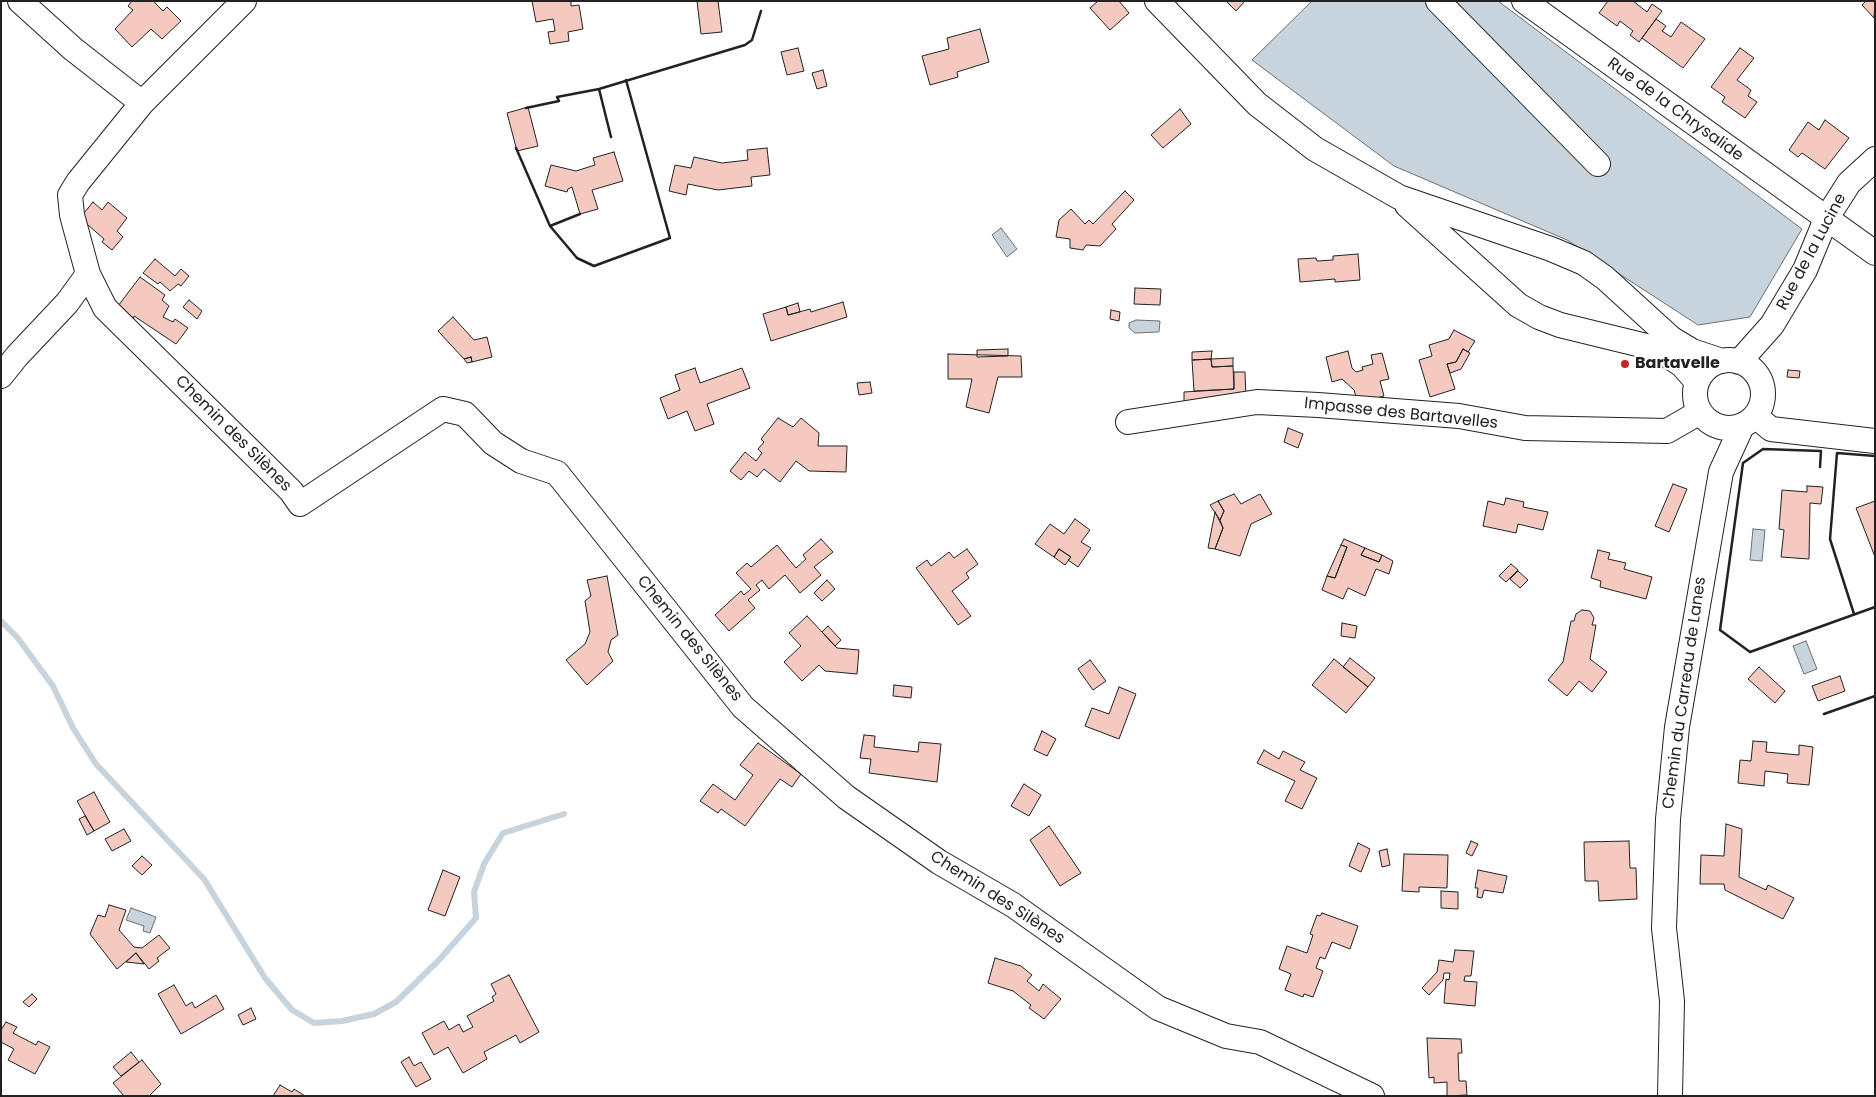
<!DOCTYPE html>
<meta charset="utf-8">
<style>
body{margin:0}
#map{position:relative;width:1876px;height:1097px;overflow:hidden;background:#fff;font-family:Poppins,sans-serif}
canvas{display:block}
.frame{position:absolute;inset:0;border:2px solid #222;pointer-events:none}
</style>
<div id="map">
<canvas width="1876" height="1097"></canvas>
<div class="frame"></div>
</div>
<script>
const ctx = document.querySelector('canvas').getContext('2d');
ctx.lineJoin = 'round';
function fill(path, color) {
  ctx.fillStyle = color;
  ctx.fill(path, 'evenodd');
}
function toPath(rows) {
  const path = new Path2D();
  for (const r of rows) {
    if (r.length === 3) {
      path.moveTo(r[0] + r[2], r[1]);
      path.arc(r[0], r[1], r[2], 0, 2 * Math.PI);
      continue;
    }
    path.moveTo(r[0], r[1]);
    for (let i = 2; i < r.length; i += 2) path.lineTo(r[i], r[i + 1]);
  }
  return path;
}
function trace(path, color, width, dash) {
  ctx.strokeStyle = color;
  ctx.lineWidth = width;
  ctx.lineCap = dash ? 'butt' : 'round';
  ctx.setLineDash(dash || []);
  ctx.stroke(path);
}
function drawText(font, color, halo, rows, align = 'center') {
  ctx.font = font + ' Poppins,sans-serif';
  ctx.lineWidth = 4;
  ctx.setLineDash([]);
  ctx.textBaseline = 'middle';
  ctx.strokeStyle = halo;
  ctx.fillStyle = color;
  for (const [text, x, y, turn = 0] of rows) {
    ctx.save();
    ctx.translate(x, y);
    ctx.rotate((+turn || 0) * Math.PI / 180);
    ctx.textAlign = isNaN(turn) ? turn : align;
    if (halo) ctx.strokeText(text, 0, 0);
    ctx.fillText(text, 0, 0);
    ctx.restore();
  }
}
const water = toPath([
 [1312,1,1498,1,1802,229,1750,317,1698,325,1567,240,1394,166,1252,60,1312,1],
 [1001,228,1017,249,1007,257,992,235,1001,228],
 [1136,320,1160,321,1159,332,1135,333,1129,328,1129,323,1136,320],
 [1753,529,1765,530,1762,561,1750,560,1753,529],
 [1806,641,1817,669,1804,674,1793,646,1806,641],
 [131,908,156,917,150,933,143,931,144,926,126,920,131,908]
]);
const stream = toPath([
 [1,621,17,637,53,686,73,728,96,764,204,879,265,978,292,1010,314,1023,342,1021,374,1014,396,1002,439,960,476,918,474,892,484,864,503,833,564,814]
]);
const building = toPath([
 [132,1,153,1,163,11,167,7,181,21,162,39,151,29,132,47,115,29,133,10,128,6,132,1],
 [532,1,571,1,571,6,579,5,583,29,568,32,569,41,550,44,548,32,555,31,553,19,536,22,532,1],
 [697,1,718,1,722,32,701,34,697,1],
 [1098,1,1119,1,1129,13,1110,30,1090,8,1098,1],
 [1226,1,1245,1,1236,11,1226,1],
 [1608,1,1633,1,1647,12,1652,4,1662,11,1639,42,1630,35,1633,31,1620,21,1617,26,1599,13,1608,1],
 [1866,1,1875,1,1874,18,1862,5,1866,1],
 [1656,19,1666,26,1662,31,1671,37,1681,22,1705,39,1683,68,1642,38,1656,19],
 [980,29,989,62,957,72,958,77,930,85,922,56,949,49,947,38,980,29],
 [798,48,804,71,787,75,781,52,798,48],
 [1740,48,1754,58,1737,80,1751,90,1748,96,1757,102,1745,118,1722,102,1725,97,1711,87,1740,48],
 [823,70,827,86,817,89,812,73,823,70],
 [528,107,538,146,517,151,507,113,528,107],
 [1180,109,1191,124,1163,148,1151,135,1180,109],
 [1825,120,1849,138,1825,169,1802,153,1798,157,1789,150,1808,122,1819,130,1825,120],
 [767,148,770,175,751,177,752,186,718,190,688,184,686,195,669,191,675,165,691,168,694,157,722,163,748,160,747,150,767,148],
 [614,152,623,181,592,190,598,209,580,214,572,187,568,189,567,192,545,186,551,165,576,171,595,165,593,158,614,152],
 [1125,191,1134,200,1112,224,1116,229,1100,246,1086,245,1083,250,1070,248,1070,239,1056,237,1059,220,1071,209,1085,224,1089,220,1093,224,1125,191],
 [93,202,102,210,108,202,127,218,117,231,123,237,112,250,102,242,104,239,80,218,93,202],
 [1358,254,1360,280,1335,282,1335,279,1300,282,1298,259,1316,258,1317,261,1333,260,1333,256,1358,254],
 [155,259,175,276,181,269,189,276,181,286,178,284,170,291,160,282,158,284,143,273,155,259],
 [140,277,165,295,162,300,169,306,163,317,173,322,175,319,188,328,176,344,134,316,133,319,118,306,140,277],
 [1135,288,1161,289,1160,305,1134,304,1135,288],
 [189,300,202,311,197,319,183,307,189,300],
 [843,302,847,317,771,341,763,314,786,307,788,315,810,309,811,312,843,302],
 [798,303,800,312,788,315,786,307,798,303],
 [1111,310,1120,312,1119,321,1110,319,1111,310],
 [453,317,474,340,487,337,492,357,472,362,471,357,464,359,438,331,453,317],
 [1454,330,1475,341,1468,352,1463,349,1456,362,1447,364,1455,389,1430,397,1419,360,1432,356,1429,345,1449,339,1454,330],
 [1008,349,1008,356,977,357,977,350,1008,349],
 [1463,349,1470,353,1461,369,1450,373,1447,364,1456,362,1463,349],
 [1212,351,1211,359,1192,360,1192,352,1212,351],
 [1348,351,1352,368,1356,372,1363,370,1362,367,1373,364,1371,355,1382,353,1389,379,1380,381,1384,396,1358,403,1354,390,1342,379,1332,382,1326,357,1348,351],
 [948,354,1021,356,1022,377,998,377,989,413,966,407,972,379,948,379,948,354],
 [471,357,472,362,467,363,464,359,471,357],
 [1233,358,1233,366,1212,367,1211,359,1233,358],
 [1211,359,1212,367,1233,366,1234,389,1194,391,1192,360,1211,359],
 [695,368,700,383,742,368,750,388,707,404,714,424,695,431,687,411,668,419,660,398,680,390,675,375,695,368],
 [1788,370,1800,371,1799,378,1787,377,1788,370],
 [1234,372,1245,372,1246,399,1184,408,1184,392,1234,389,1234,372],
 [870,382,872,393,859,395,857,383,870,382],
 [778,418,793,427,801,418,819,433,818,446,847,446,846,472,809,471,796,461,780,482,764,469,757,477,749,471,741,480,730,471,745,452,756,461,762,453,758,449,764,442,761,439,778,418],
 [1288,428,1303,434,1298,448,1284,442,1288,428],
 [1673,484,1687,489,1669,532,1655,526,1673,484],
 [1807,486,1823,487,1821,504,1810,503,1809,559,1781,557,1784,530,1779,529,1782,490,1807,492,1807,486],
 [1234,494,1241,504,1260,494,1272,514,1251,524,1240,556,1215,549,1223,528,1220,520,1224,511,1218,501,1234,494],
 [1506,498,1524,502,1523,507,1548,512,1543,530,1518,524,1516,533,1483,526,1488,501,1504,505,1506,498],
 [1218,501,1224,511,1220,520,1210,505,1218,501],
 [1875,501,1875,557,1856,508,1875,501],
 [1215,512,1223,528,1215,549,1208,548,1215,512],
 [1075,519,1090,530,1081,542,1091,548,1078,567,1068,560,1071,557,1059,549,1054,557,1035,544,1050,524,1064,534,1075,519],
 [821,539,833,552,814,567,821,575,800,593,785,575,769,589,762,580,756,585,760,590,748,600,755,608,729,631,715,615,741,591,744,595,751,589,736,573,747,563,751,567,777,545,796,568,806,559,803,555,821,539],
 [1344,539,1365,548,1361,555,1379,562,1382,555,1393,561,1389,574,1376,569,1365,596,1348,588,1343,599,1322,590,1327,576,1335,578,1347,547,1341,545,1344,539],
 [1341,545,1347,547,1335,578,1327,576,1341,545],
 [1365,548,1382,555,1379,562,1361,555,1365,548],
 [967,549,978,564,966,573,969,578,952,591,971,616,958,625,916,568,927,560,931,566,949,552,954,558,967,549],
 [1059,549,1071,557,1065,565,1054,557,1059,549],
 [1598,550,1610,553,1608,559,1626,563,1624,569,1652,577,1646,599,1600,587,1601,581,1591,578,1598,550],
 [1511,564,1518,570,1506,582,1499,576,1511,564],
 [1518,571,1528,580,1520,588,1510,579,1518,571],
 [607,576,618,635,611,640,608,652,613,661,587,685,566,660,585,644,590,632,585,601,591,596,587,580,607,576],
 [827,580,835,589,822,601,814,593,827,580],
 [1582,610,1590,611,1594,618,1592,625,1596,625,1590,659,1607,672,1592,692,1579,681,1567,696,1548,680,1563,662,1571,621,1574,621,1576,614,1582,610],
 [807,616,837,648,859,650,857,674,825,671,819,665,802,681,784,662,801,646,789,633,807,616],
 [1342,623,1357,626,1355,638,1341,636,1342,623],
 [828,626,841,640,835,646,822,632,828,626],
 [1350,658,1375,678,1368,687,1343,667,1350,658],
 [1334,659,1368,687,1346,713,1312,685,1334,659],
 [1090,660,1106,681,1093,690,1078,669,1090,660],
 [1759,667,1785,691,1775,703,1748,679,1759,667],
 [1840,676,1845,691,1818,701,1812,686,1840,676],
 [894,685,912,687,911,698,893,696,894,685],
 [1119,687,1136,694,1119,739,1085,726,1092,708,1109,714,1119,687],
 [1042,731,1056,739,1047,756,1034,750,1042,731],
 [864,735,875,736,874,747,918,752,919,742,941,744,937,782,869,773,871,759,860,758,864,735],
 [1753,741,1767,742,1766,752,1799,755,1799,745,1813,747,1809,785,1787,783,1788,774,1765,771,1764,786,1738,783,1740,760,1751,761,1753,741],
 [758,743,801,774,792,787,780,779,745,826,721,809,718,813,700,801,713,784,735,800,753,775,740,765,758,743],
 [1264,750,1279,759,1283,751,1305,762,1300,770,1317,778,1302,809,1285,801,1295,781,1257,763,1264,750],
 [1024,784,1041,795,1029,816,1011,806,1024,784],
 [94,792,110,822,94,831,77,801,94,792],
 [85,816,94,831,87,835,79,819,85,816],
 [1726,824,1742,829,1739,877,1766,890,1768,885,1794,898,1783,919,1725,890,1724,884,1700,884,1701,855,1724,856,1726,824],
 [1049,826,1081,873,1060,886,1030,840,1049,826],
 [124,829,131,841,112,851,105,839,124,829],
 [1471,841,1478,844,1472,856,1466,853,1471,841],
 [1629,841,1630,868,1636,868,1637,899,1599,901,1598,881,1585,881,1584,842,1629,841],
 [1358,843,1370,849,1361,872,1349,866,1358,843],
 [1387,849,1390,865,1382,867,1379,851,1387,849],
 [1404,854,1448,855,1447,888,1419,887,1419,892,1402,891,1404,854],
 [142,856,152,865,142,875,132,866,142,856],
 [443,870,460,877,445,916,428,910,443,870],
 [1478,870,1507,876,1503,893,1484,890,1482,898,1477,897,1478,888,1475,888,1478,870],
 [1441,891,1458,892,1458,909,1441,908,1441,891],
 [109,905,126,910,119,930,134,947,142,948,159,935,170,948,157,958,159,961,149,969,136,953,117,969,90,934,98,915,105,917,109,905],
 [1322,913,1358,926,1350,949,1332,942,1325,959,1320,957,1316,968,1323,971,1313,997,1304,994,1303,997,1285,990,1291,974,1279,969,1287,946,1307,953,1313,935,1310,934,1317,915,1320,916,1322,913],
 [1455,950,1474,951,1471,976,1465,976,1464,981,1477,982,1475,1006,1444,1003,1446,979,1449,980,1450,973,1444,973,1443,980,1429,995,1422,988,1437,972,1439,960,1453,962,1455,950],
 [136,953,144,964,126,962,136,953],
 [995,958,1021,966,1032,975,1027,981,1039,991,1043,984,1061,999,1044,1019,1029,1008,1031,1005,1013,991,988,983,995,958],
 [509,975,539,1032,520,1043,516,1035,484,1052,487,1059,463,1073,448,1047,434,1055,422,1033,444,1021,449,1030,459,1024,463,1032,473,1027,467,1016,494,1001,492,997,496,994,491,984,509,975],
 [174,985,186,1006,192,1002,195,1008,216,995,224,1009,181,1034,158,994,174,985],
 [32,994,37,999,29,1007,23,1002,32,994],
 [251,1008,256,1019,243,1025,238,1015,251,1008],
 [6,1022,17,1027,13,1033,36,1045,38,1041,50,1047,35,1074,8,1060,14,1049,1,1042,1,1030,6,1022],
 [1427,1038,1461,1039,1462,1053,1458,1053,1459,1081,1466,1081,1467,1095,1447,1096,1447,1082,1434,1083,1434,1077,1429,1078,1427,1038],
 [131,1052,139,1062,121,1076,113,1067,131,1052],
 [409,1057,414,1066,421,1062,431,1079,416,1087,401,1062,409,1057],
 [142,1060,161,1084,149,1096,124,1096,113,1083,142,1060],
 [280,1085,292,1092,294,1089,305,1096,273,1096,280,1085]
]);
const minor = toPath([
 [20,1,73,49,142,103],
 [1157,1,1257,104,1315,149,1399,197,1551,249,1584,263,1605,278,1672,339,1692,351,1722,361],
 [1438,1,1598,164],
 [1524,1,1875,253],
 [1407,205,1518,305,1539,317,1560,325,1658,349,1682,365,1697,382],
 [88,274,105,308,291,491,300,504,443,409,465,414,493,443,521,461,557,473,743,707,846,797,939,862,1013,905,1158,1008,1226,1036,1260,1042,1372,1096],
 [1729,394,34],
 [1739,362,1772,325,1805,270,1826,219,1849,183,1875,159],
 [1,376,17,356,67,303,88,274,72,215,70,195,78,182,142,103,244,1],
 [1755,416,1771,429,1875,441],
 [1128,422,1257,402,1318,405,1459,416,1525,428,1667,431,1700,412],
 [1670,1096,1672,1001,1664,928,1668,819,1677,727,1721,472,1742,426]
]);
const wall = toPath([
 [599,89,611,137],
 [526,108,559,101,557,97,599,89,745,45,752,40,761,11],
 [516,148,550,226,580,214],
 [550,226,577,258,594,266,670,238,626,80],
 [1820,467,1821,451,1763,449,1743,463,1720,630,1750,652,1875,607],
 [1854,614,1830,539,1837,453,1875,456],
 [1824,714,1875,696]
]);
const markers = [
 [1625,364,5,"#c62828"]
];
const streetNames = [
 ["Rue de la Chrysalide",1675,110,36],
 ["Rue de la Lucine",1812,252,-62],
 ["Impasse des Bartavelles",1401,414,6],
 ["Chemin des Silènes",233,434,45],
 ["Chemin des Silènes",689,639,51],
 ["Chemin du Carreau de Lanes",1685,693,-82],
 ["Chemin des Silènes",997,898,33]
];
const poiNames = [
 ["Bartavelle",1635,364]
];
fill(water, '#c7d3dd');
trace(water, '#6f6f6f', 1);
trace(stream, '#c7d3dd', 6);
fill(building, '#f3c9c0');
trace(building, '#222', 1);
trace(minor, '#222', 26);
trace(minor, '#fff', 24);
trace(wall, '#222', 2.5);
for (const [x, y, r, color] of markers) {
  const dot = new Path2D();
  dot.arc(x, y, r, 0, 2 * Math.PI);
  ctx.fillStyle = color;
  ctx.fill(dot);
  trace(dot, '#fff', 2);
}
drawText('16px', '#222', '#fff', streetNames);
drawText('bold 16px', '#222', '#fff', poiNames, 'left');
</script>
